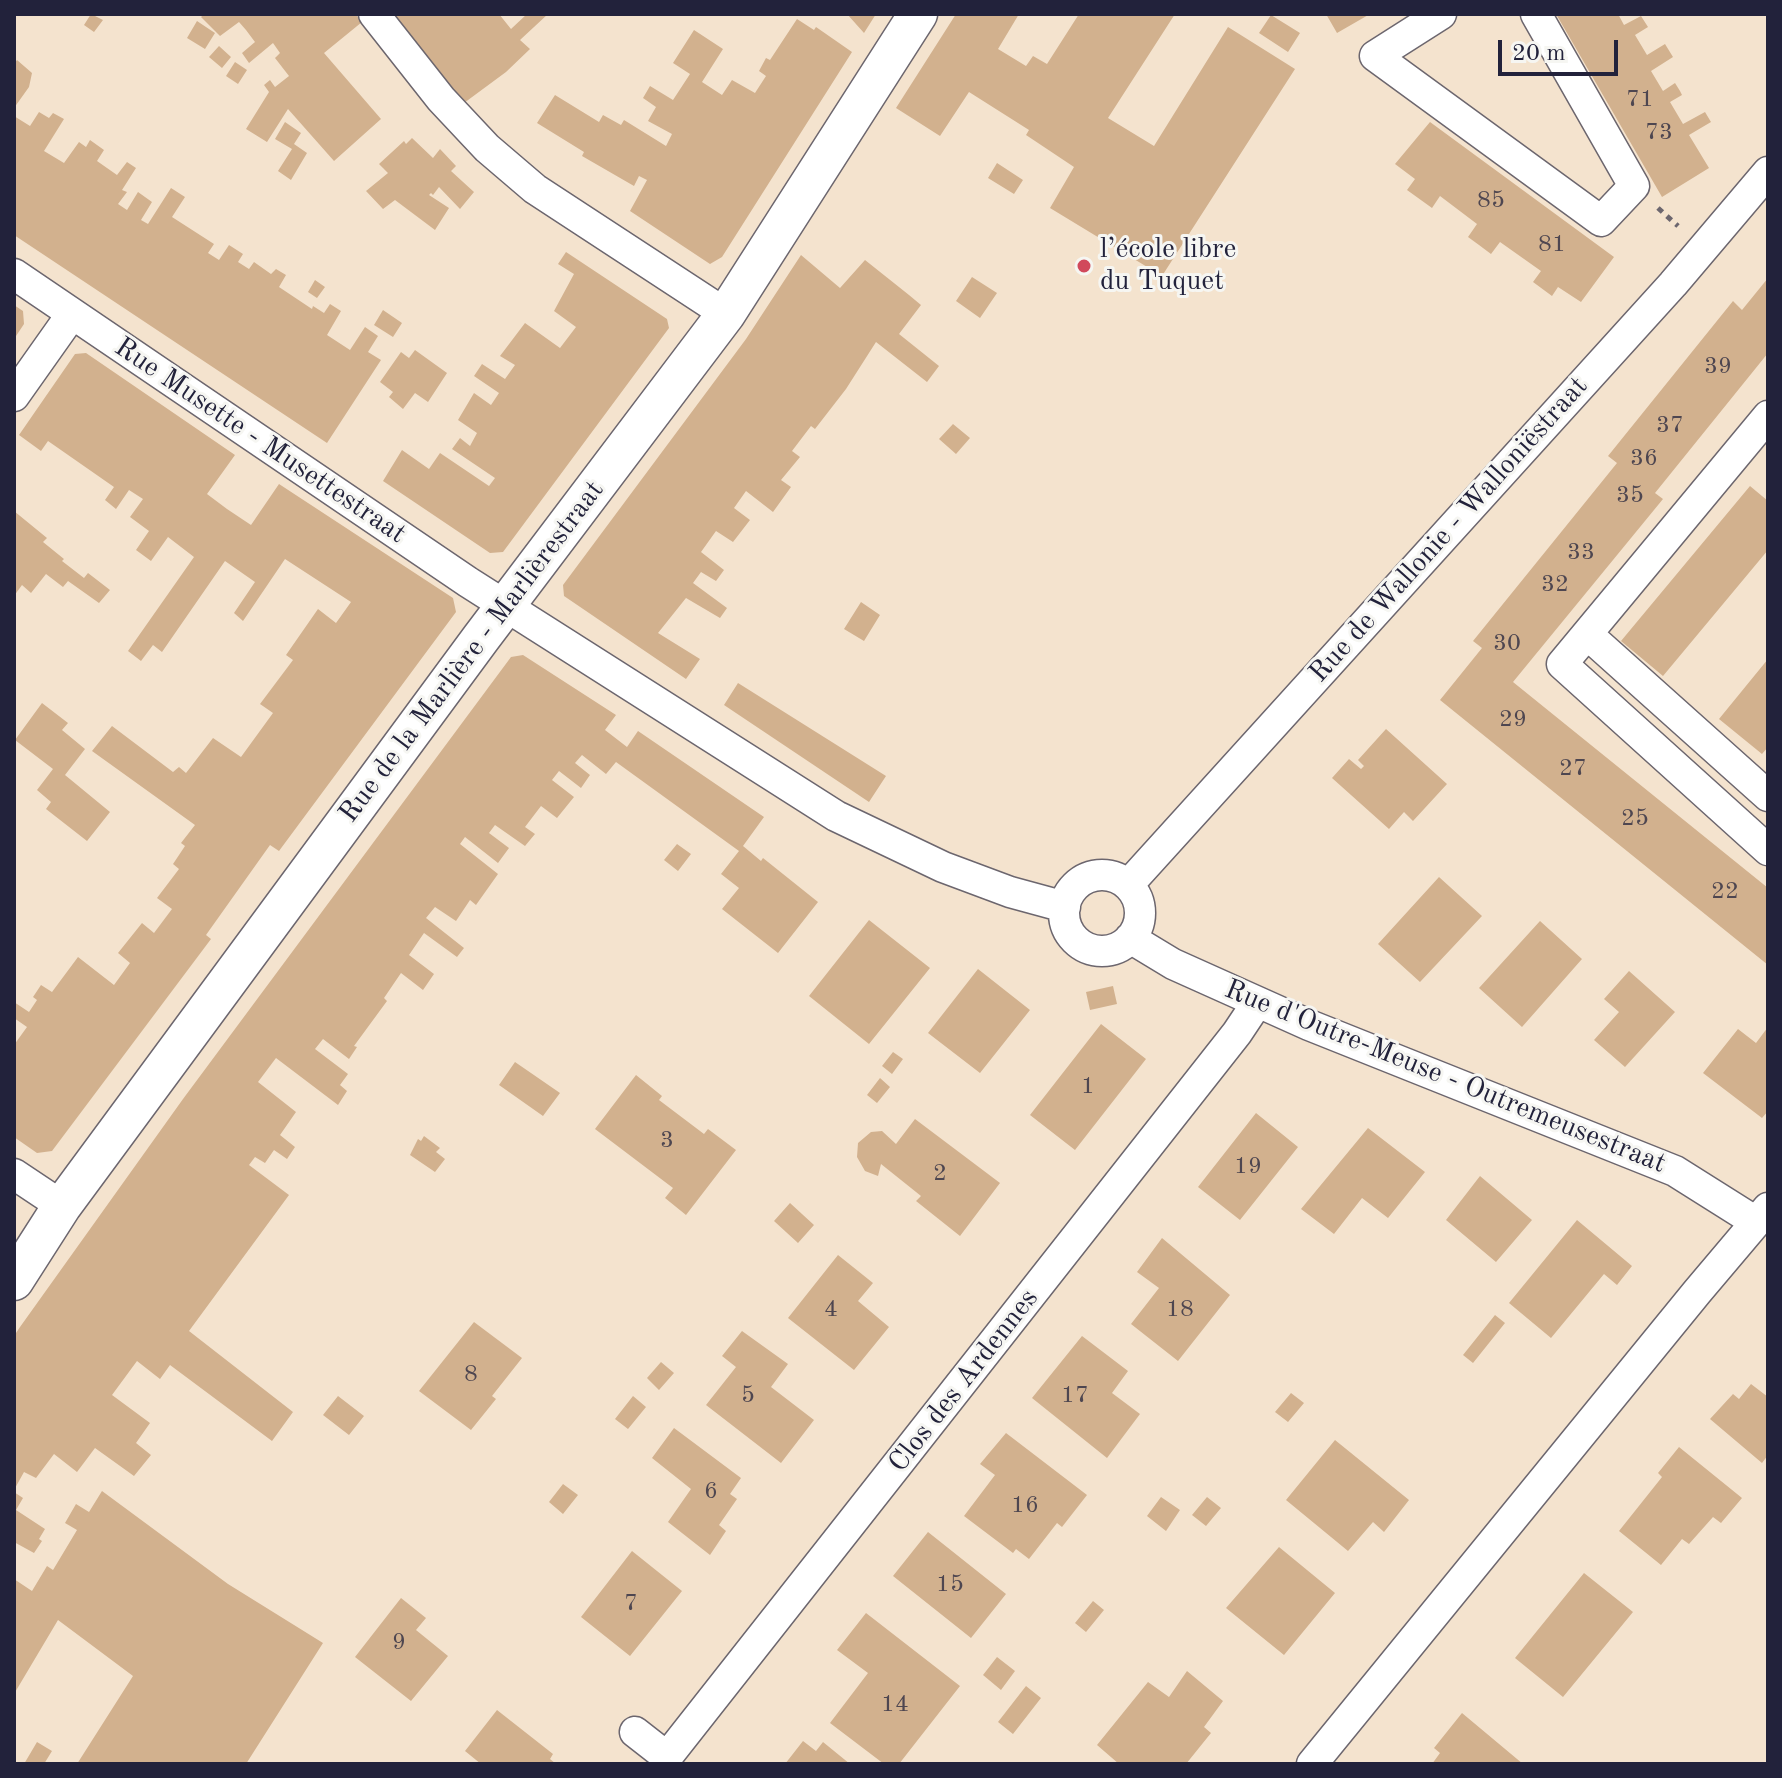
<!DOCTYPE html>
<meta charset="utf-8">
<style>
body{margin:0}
#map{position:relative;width:1782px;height:1778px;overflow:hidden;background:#f4e3ce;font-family:"Old Standard TT",serif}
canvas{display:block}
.frame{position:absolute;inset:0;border:16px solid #22223b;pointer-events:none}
.scale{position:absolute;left:1498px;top:40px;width:120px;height:36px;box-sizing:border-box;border:4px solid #22223b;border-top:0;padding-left:10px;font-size:24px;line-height:28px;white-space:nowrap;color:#22223b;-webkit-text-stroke:6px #f6f6f2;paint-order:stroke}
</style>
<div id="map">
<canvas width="1782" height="1778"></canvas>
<div class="frame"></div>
<div class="scale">20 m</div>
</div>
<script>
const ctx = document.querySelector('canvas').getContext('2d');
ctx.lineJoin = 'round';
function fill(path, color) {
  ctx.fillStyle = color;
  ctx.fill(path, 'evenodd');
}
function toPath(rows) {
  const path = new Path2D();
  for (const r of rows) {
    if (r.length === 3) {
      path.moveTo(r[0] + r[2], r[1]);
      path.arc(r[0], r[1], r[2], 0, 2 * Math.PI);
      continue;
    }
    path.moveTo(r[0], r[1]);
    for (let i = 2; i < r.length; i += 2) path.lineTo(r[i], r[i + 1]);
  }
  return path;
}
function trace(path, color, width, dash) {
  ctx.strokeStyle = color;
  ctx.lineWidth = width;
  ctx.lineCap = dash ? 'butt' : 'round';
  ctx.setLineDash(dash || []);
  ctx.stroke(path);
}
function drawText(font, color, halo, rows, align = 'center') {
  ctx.font = font + ' "Old Standard TT",serif';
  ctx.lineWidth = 6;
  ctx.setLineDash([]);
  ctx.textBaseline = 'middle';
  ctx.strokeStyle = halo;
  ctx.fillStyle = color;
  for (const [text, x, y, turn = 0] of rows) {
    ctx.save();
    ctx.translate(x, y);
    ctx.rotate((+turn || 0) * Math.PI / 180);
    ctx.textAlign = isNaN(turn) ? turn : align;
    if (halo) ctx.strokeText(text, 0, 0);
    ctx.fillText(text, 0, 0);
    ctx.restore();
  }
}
const building = toPath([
 [91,14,103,20,94,32,84,25],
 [204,14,355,14,362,22,324,53,381,119,334,161,288,109,267,142,246,129,269,92,264,85,270,80,275,87,289,76,275,58,280,53,273,43,249,63,242,53,255,42,246,30,239,22,220,36,201,17],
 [393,14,499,14,511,29,527,14,548,14,520,40,530,49,506,72,464,103],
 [847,14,876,14,864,33],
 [956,14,1019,14,998,49,1026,66,1033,56,1047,64,1079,14,1175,14,1108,118,1154,146,1228,27,1295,69,1162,276,1050,208,1074,167,1026,135,1029,130,969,92,940,136,896,108],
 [1326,14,1370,14,1337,33],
 [1556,14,1618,14,1624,25,1641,16,1648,27,1635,35,1647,55,1665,44,1673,57,1651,71,1663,91,1675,83,1680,91,1682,95,1670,102,1683,124,1705,112,1711,122,1689,135,1709,168,1662,197],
 [1271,15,1300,33,1288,52,1259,33],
 [797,19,814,30,816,27,852,52,722,257,710,264,630,211,647,180,639,176,634,186,582,156,584,152,537,123,555,95,599,122,603,115,621,125,624,120,666,146,672,134,648,121,656,107,643,98,650,86,673,100,690,74,673,63,694,30,723,49,702,82,722,95,732,80,755,93,766,76,759,71,766,58,770,60],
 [197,21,215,33,205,49,187,38],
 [219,46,231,57,222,68,209,57],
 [17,60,32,73,29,87,14,108,14,64],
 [235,62,247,70,238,84,226,76],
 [39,112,49,118,53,113,64,119,44,151,64,163,79,142,86,147,90,140,104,150,97,161,117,175,127,162,136,168,122,190,127,192,118,204,127,210,138,192,152,202,141,220,148,224,171,188,185,197,172,217,214,244,208,253,219,260,229,245,243,254,238,262,249,269,254,262,271,274,276,269,286,275,279,287,312,309,313,306,324,313,330,304,341,311,327,335,350,350,365,327,378,336,368,352,381,360,327,443,14,235,14,116,30,126],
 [285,122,301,133,294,144,307,153,291,180,278,171,292,149,275,139],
 [1430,122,1614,257,1581,302,1558,287,1552,296,1533,282,1541,271,1500,242,1491,254,1479,245,1468,237,1477,224,1440,196,1432,208,1407,190,1415,179,1395,164],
 [412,138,433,158,440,149,456,166,451,171,474,192,460,209,439,187,433,195,431,193,429,195,449,208,435,230,395,200,383,209,366,191,388,173,379,164,404,141,406,144],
 [997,163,1023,180,1014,194,988,178],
 [566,252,667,319,669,328,503,552,490,553,383,481,402,450,429,469,440,453,489,486,495,478,452,449,460,438,470,446,477,433,458,420,474,393,491,405,499,393,474,376,482,364,505,379,515,365,500,356,525,323,560,348,576,327,554,311,574,274,558,264],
 [801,255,840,288,865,260,909,295,921,305,899,334,939,366,927,382,876,342,846,389,815,429,811,426,792,451,800,457,781,480,791,487,773,512,746,491,734,508,750,520,733,542,716,531,701,552,724,570,716,581,701,572,693,583,727,608,720,618,686,598,658,633,700,659,686,679,564,596,563,585,746,339],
 [972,277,997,293,980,318,956,301],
 [1768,278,1768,353,1655,493,1663,499,1513,682,1768,888,1768,965,1440,700,1482,648,1473,641,1617,463,1608,456,1733,301,1742,310],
 [315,280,325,287,317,298,308,292],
 [14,305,23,311,24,324,14,339],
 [383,310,402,323,393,337,374,325],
 [415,350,447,373,428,402,415,393,403,409,389,397,393,392,380,382,401,352,409,358],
 [86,353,235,455,207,494,227,509,251,525,279,484,453,598,456,612,279,851,270,845,206,935,211,939,52,1151,37,1153,14,1137,14,1045,27,1027,14,1018,14,1002,29,1012,37,1000,33,997,41,985,52,992,78,957,114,985,130,963,118,953,142,923,154,933,172,909,157,898,179,869,173,864,185,846,181,843,195,825,92,751,112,726,173,772,179,767,186,773,213,738,241,757,273,713,260,704,293,660,286,655,318,609,336,623,351,602,285,559,243,621,234,613,255,582,225,561,162,652,153,645,141,661,128,651,194,557,168,537,151,561,136,550,149,531,130,517,143,499,129,490,116,509,105,500,114,487,48,441,41,451,19,435,75,354],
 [953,424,970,438,956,454,939,439],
 [1750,486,1768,501,1768,550,1663,676,1621,641],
 [14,511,47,538,43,542,64,559,62,561,84,578,88,573,110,590,99,603,68,581,63,587,46,574,31,593,22,585,14,596],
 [861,602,880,615,864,641,844,629],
 [523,655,616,715,605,730,627,747,638,731,764,817,743,846,761,861,763,858,818,902,778,953,722,909,739,888,721,874,739,851,616,762,606,774,582,755,575,763,590,775,581,788,559,771,552,780,574,797,557,818,541,806,525,827,535,834,525,846,495,825,489,833,509,848,498,863,465,837,460,844,498,874,476,905,470,900,456,921,435,907,426,918,464,948,457,957,424,933,409,955,434,974,423,990,401,973,384,998,387,1001,354,1046,357,1047,349,1059,323,1039,315,1049,348,1074,340,1085,347,1091,338,1105,276,1058,258,1082,296,1112,280,1135,295,1147,287,1159,274,1150,265,1163,255,1157,249,1165,289,1195,189,1331,293,1412,272,1441,170,1365,160,1379,137,1361,112,1395,150,1423,136,1443,151,1455,134,1476,95,1448,77,1472,54,1454,36,1478,24,1472,14,1490,14,1336,20,1327,183,1099,511,657],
 [1768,659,1768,747,1762,754,1719,719],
 [738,683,886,776,869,802,724,705],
 [42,703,68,723,62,730,85,749,65,775,110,812,87,841,46,809,51,802,37,790,53,769,15,740],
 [1386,729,1447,784,1413,821,1404,812,1389,829,1332,778,1349,759,1361,769,1364,766,1358,760],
 [677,844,691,854,678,871,664,860],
 [1439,877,1482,916,1420,982,1378,944],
 [869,920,930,968,869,1044,809,996],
 [1540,921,1582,959,1522,1027,1479,988],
 [978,969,1030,1010,980,1073,928,1033],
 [1629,971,1675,1012,1625,1067,1594,1040,1619,1012,1604,999],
 [1113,986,1117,1004,1090,1010,1086,992],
 [1101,1024,1146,1059,1075,1150,1030,1115],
 [1768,1027,1768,1111,1762,1118,1703,1073,1738,1029,1756,1043],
 [893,1052,903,1059,892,1074,882,1066],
 [515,1062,560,1093,543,1116,499,1085],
 [636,1075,662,1096,659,1100,704,1134,708,1129,736,1150,686,1215,665,1198,673,1188,595,1129],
 [880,1078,890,1087,877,1103,867,1095],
 [1256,1113,1298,1147,1240,1220,1198,1187],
 [915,1119,1000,1183,960,1236,916,1201,921,1196,881,1164,878,1176,865,1171,857,1157,858,1143,871,1132,882,1131,896,1144],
 [1368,1128,1425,1172,1388,1218,1362,1198,1334,1234,1301,1209],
 [424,1136,440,1148,436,1152,445,1159,435,1172,410,1155,418,1139,421,1141],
 [1480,1176,1532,1220,1496,1262,1446,1220],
 [790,1203,814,1225,798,1243,774,1221],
 [1577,1220,1632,1266,1617,1285,1604,1274,1551,1338,1509,1303],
 [1162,1238,1230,1295,1178,1361,1131,1324,1159,1288,1137,1272],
 [838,1255,873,1283,858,1301,889,1327,854,1370,788,1318],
 [1495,1315,1505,1323,1473,1363,1463,1355],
 [474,1322,522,1358,492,1396,496,1399,471,1430,419,1391],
 [742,1331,788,1364,771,1387,814,1420,781,1463,706,1405,736,1367,722,1356],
 [1082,1336,1128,1371,1112,1393,1140,1414,1107,1458,1032,1398],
 [661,1362,674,1373,659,1390,647,1378],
 [1751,1384,1768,1397,1768,1455,1762,1463,1710,1419,1733,1394,1739,1399],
 [1291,1393,1304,1403,1288,1422,1275,1412],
 [338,1396,364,1416,349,1435,323,1415],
 [633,1396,646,1407,628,1429,615,1419],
 [674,1428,741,1478,730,1494,737,1499,719,1525,726,1531,710,1555,668,1522,691,1489,652,1458],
 [1006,1433,1087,1495,1062,1527,1057,1523,1029,1559,1016,1549,1013,1553,964,1516,995,1475,980,1464],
 [1335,1440,1409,1500,1384,1532,1373,1522,1348,1551,1286,1500],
 [1679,1447,1742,1498,1721,1523,1713,1517,1689,1544,1682,1539,1661,1565,1619,1531,1662,1477,1658,1473],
 [563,1484,578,1495,563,1514,549,1502],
 [102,1491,228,1584,323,1643,246,1764,77,1764,133,1676,58,1620,14,1694,14,1579,32,1591,47,1566,53,1570,77,1530,65,1523,76,1504,89,1512],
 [14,1492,23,1498,16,1510,45,1529,39,1539,42,1541,34,1553,14,1542],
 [1161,1497,1180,1510,1166,1531,1147,1516],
 [1207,1497,1221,1508,1206,1526,1192,1515],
 [928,1532,1006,1594,971,1638,893,1576],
 [1279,1547,1335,1593,1284,1655,1226,1608],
 [632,1551,682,1591,630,1656,581,1617],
 [1584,1573,1633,1612,1563,1697,1515,1658],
 [401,1598,426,1618,416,1630,448,1656,411,1701,355,1657],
 [1093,1601,1104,1610,1086,1632,1075,1623],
 [866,1613,960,1686,899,1764,884,1764,830,1723,868,1673,837,1650],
 [997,1657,1015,1671,1001,1690,983,1675],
 [1187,1671,1223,1701,1204,1727,1211,1733,1186,1764,1119,1764,1097,1745,1148,1682,1169,1697],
 [1026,1686,1041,1698,1013,1734,998,1722],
 [497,1710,553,1754,550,1759,556,1764,481,1764,465,1751],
 [1462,1713,1523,1764,1432,1764,1440,1753,1434,1748],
 [803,1741,816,1751,823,1742,850,1764,785,1764],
 [37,1742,52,1751,44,1764,24,1764]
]);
const path = toPath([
 [1658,208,1678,226]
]);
const minor = toPath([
 [374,14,441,99,487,148,535,189,726,314],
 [1441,14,1375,56,1601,221,1634,186,1536,14],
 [14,274,468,582,836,816,943,867,1010,892,1065,907],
 [14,396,72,314],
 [1768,416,1562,664,1768,850],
 [1587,634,1768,796],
 [1102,913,38],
 [1128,885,1673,284,1768,172],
 [1130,938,1173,964,1309,1025,1675,1171,1756,1222],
 [14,1174,62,1206],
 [635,1732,667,1757,1237,1033,1257,1003],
 [1312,1764,1697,1292,1768,1208]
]);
const tertiary = toPath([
 [14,1281,62,1206,481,638,726,314,918,14]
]);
const markers = [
 [1084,266,8,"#d1495b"]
];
const numberNames = [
 ["71",1640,100],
 ["73",1659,133],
 ["85",1491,201],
 ["81",1552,245],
 ["39",1718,367],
 ["37",1670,426],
 ["36",1644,459],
 ["35",1630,496],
 ["33",1581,553],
 ["32",1555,585],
 ["30",1507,644],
 ["29",1513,720],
 ["27",1573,769],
 ["25",1635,819],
 ["22",1725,892],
 ["1",1088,1087],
 ["3",667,1141],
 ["19",1248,1167],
 ["2",940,1174],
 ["4",831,1310],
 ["18",1180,1310],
 ["8",471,1375],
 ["5",748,1396],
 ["17",1075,1396],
 ["6",711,1492],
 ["16",1025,1506],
 ["15",950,1585],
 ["7",631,1604],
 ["9",399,1643],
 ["14",895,1705]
];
const poiNames = [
 ["l’école libre",1100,250],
 ["du Tuquet",1100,282]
];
const streetNames = [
 ["Rue Musette - Musettestraat",260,441,34],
 ["Rue de Wallonie - Walloniëstraat",1449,530,-48],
 ["Rue de la Marlière - Marlièrestraat",472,652,-53],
 ["Rue d'Outre-Meuse - Outremeusestraat",1445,1077,22],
 ["Clos des Ardennes",964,1381,-52]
];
fill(building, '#d2b18e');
trace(minor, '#6c666e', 33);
trace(tertiary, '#6c666e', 41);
trace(path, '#6c666e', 5, [6, 6]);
trace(minor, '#fff', 30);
trace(tertiary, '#fff', 38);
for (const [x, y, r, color] of markers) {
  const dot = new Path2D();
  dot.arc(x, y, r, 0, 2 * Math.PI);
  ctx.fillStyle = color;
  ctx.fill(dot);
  trace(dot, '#f6f6f2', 3);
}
drawText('24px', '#4e4650', null, numberNames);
drawText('28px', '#22223b', '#f6f6f2', poiNames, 'left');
drawText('28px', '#22223b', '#f6f6f2', streetNames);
</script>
